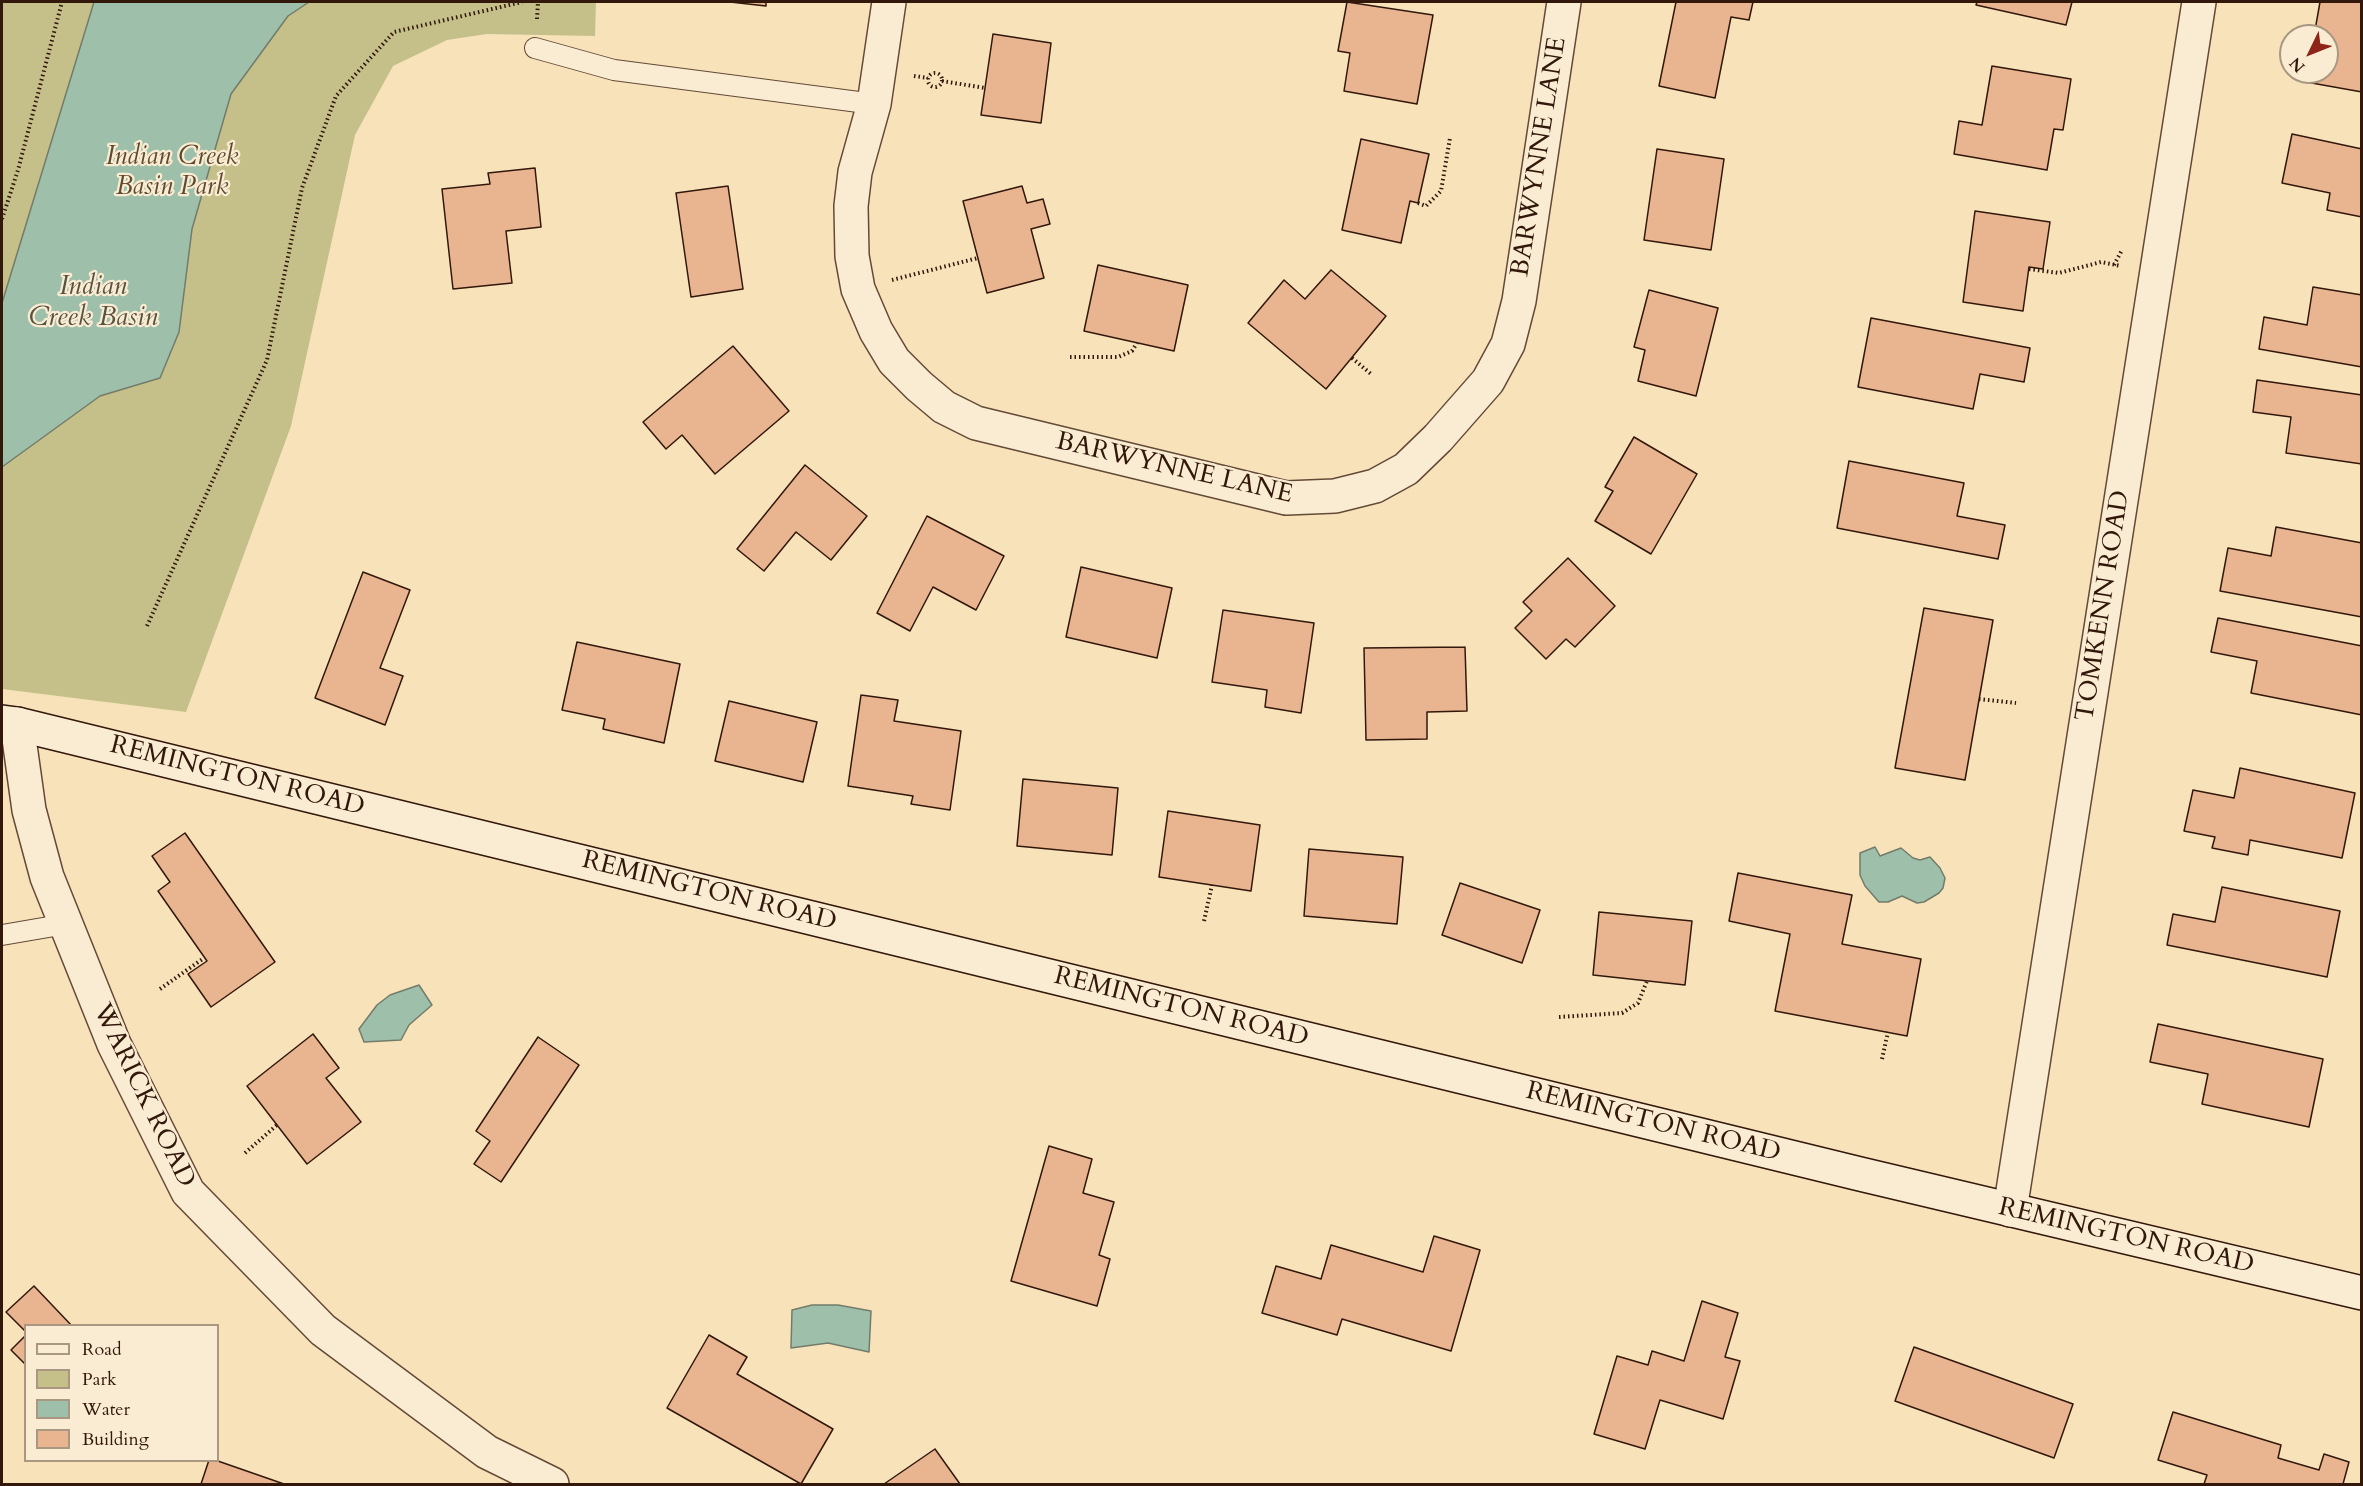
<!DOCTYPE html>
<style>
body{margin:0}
#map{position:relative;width:2363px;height:1486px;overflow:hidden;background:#f7e2ba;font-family:Cardo,serif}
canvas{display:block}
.frame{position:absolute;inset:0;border:3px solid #32170b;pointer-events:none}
.legend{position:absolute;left:24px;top:1324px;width:195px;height:138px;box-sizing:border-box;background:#faecd2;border:2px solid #aa9782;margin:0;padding:8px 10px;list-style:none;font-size:18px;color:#32170b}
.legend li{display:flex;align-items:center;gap:12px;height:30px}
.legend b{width:30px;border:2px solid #aa9782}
.north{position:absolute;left:2279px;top:24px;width:60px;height:60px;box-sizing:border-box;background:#faecd2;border:2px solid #aa9782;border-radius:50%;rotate:227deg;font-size:16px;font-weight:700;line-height:24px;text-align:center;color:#32170b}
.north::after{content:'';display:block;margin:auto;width:21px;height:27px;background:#8f2418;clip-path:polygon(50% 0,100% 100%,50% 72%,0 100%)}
</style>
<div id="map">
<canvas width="2363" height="1486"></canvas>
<div class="frame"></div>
<ul class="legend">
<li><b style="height:8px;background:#faecd2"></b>Road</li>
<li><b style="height:16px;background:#c5c08a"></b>Park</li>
<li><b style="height:16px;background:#9ebfaa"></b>Water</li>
<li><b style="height:16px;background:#e9b591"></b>Building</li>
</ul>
<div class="north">N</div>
</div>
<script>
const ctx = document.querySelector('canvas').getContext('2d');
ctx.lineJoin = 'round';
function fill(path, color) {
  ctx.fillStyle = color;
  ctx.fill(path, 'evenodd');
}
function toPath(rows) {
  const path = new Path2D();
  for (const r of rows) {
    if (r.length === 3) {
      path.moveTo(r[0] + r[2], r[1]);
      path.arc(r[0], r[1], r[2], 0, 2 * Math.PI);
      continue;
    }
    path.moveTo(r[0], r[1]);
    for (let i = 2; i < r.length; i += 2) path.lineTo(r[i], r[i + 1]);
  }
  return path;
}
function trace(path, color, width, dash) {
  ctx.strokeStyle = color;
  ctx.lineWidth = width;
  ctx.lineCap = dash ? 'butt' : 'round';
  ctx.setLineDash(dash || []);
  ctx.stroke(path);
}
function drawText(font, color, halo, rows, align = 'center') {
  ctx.font = font + ' Cardo,serif';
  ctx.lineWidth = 4.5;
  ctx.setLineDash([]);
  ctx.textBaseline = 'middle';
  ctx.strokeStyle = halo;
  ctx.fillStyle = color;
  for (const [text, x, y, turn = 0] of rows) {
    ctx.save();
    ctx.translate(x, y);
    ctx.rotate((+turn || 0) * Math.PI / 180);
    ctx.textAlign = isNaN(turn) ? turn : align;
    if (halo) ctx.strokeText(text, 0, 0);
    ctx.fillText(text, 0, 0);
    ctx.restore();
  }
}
const green = toPath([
 [2,2,596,2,595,36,487,34,447,40,393,66,355,135,291,426,186,712,2,689]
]);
const water = toPath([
 [94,2,309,2,288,16,231,94,192,229,179,332,160,378,100,396,2,467,2,303,94,2],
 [1875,847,1880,856,1901,848,1913,858,1920,860,1930,857,1940,868,1945,878,1943,888,1939,893,1924,902,1917,903,1902,896,1888,902,1879,902,1865,886,1860,875,1860,853,1875,847],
 [419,985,432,1005,409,1025,401,1040,364,1042,359,1029,377,1005,390,995,419,985],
 [812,1305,838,1305,871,1311,869,1352,828,1343,791,1348,792,1310,812,1305]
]);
const building = toPath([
 [730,2,766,2,766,6,730,2],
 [1347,2,1433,15,1417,104,1344,91,1350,53,1338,51,1347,2],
 [1676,2,1753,2,1749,20,1731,17,1715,98,1659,86,1676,2],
 [1977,2,2072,2,2066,25,1976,5,1977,2],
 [2320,2,2362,2,2362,92,2306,82,2308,72,2327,72,2327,36,2314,36,2320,2],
 [993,34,1051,43,1041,123,981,115,993,34],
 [1992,66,2071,79,2063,130,2054,129,2047,170,1954,154,1959,121,1982,125,1992,66],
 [2292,134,2362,149,2362,217,2327,210,2330,193,2282,183,2292,134],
 [1361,139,1429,154,1418,203,1410,201,1401,243,1342,230,1361,139],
 [1657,149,1724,159,1711,250,1644,240,1657,149],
 [535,168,541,227,506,231,512,283,453,289,442,189,490,184,488,173,535,168],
 [728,186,743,289,691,297,676,193,728,186],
 [1022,186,1027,203,1043,199,1050,224,1031,229,1044,278,987,293,963,201,1022,186],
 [1975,211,2050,222,2043,269,2029,267,2023,311,1963,302,1975,211],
 [1098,265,1188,285,1174,351,1084,331,1098,265],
 [1331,270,1386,316,1326,389,1248,323,1284,280,1305,299,1331,270],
 [2313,287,2362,295,2362,367,2259,349,2264,317,2307,325,2313,287],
 [1649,290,1718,308,1696,396,1638,381,1645,350,1634,347,1649,290],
 [1871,318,2030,348,2024,382,1980,374,1973,409,1858,387,1871,318],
 [733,346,789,411,715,474,682,435,666,449,643,422,733,346],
 [2257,380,2362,395,2362,464,2286,453,2291,417,2253,412,2257,380],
 [1634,437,1697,474,1651,554,1595,521,1613,491,1605,487,1634,437],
 [1849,461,1964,483,1957,516,2005,525,1998,559,1837,528,1849,461],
 [805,465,867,516,831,560,796,532,764,571,737,549,805,465],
 [927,516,1004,556,976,610,933,587,910,631,877,613,927,516],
 [2276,527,2362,543,2362,617,2220,591,2228,548,2271,556,2276,527],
 [1568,558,1615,606,1575,647,1566,639,1546,659,1515,628,1532,611,1523,602,1568,558],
 [1081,567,1172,588,1157,658,1066,637,1081,567],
 [363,572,410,590,380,668,403,676,385,725,315,698,363,572],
 [1924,608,1993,620,1965,780,1895,768,1924,608],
 [1223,610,1314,623,1301,713,1265,707,1267,690,1212,682,1223,610],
 [2218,618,2362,646,2362,715,2251,693,2257,661,2211,652,2218,618],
 [577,642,680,664,664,743,603,729,605,719,562,710,577,642],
 [1465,647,1467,711,1427,712,1427,739,1366,740,1364,648,1465,647],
 [861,695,898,700,894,721,961,731,950,810,911,804,913,796,848,786,861,695],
 [729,701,817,722,803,782,715,761,729,701],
 [2240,768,2355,793,2342,858,2250,840,2248,855,2212,848,2215,837,2184,831,2193,790,2234,798,2240,768],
 [1023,779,1118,788,1112,855,1017,846,1023,779],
 [1168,811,1260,825,1251,891,1159,877,1168,811],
 [185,833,275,962,211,1007,188,974,207,961,158,891,170,882,152,856,185,833],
 [1309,849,1403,857,1397,924,1304,916,1309,849],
 [1738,873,1852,895,1842,944,1921,959,1907,1036,1775,1011,1790,934,1729,921,1738,873],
 [1460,883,1540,910,1522,963,1442,935,1460,883],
 [2222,887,2340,911,2327,977,2167,945,2173,914,2215,922,2222,887],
 [1599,912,1692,921,1685,985,1593,975,1599,912],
 [2158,1024,2323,1059,2309,1127,2202,1104,2208,1074,2150,1062,2158,1024],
 [313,1034,339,1068,326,1078,361,1122,307,1164,247,1086,313,1034],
 [538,1037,579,1065,501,1182,474,1164,490,1141,476,1131,538,1037],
 [1049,1146,1092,1159,1083,1193,1114,1202,1099,1255,1110,1259,1097,1306,1011,1281,1049,1146],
 [1434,1236,1480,1250,1451,1351,1342,1319,1337,1335,1262,1313,1276,1266,1321,1279,1331,1245,1423,1272,1434,1236],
 [34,1286,72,1326,26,1326,26,1332,6,1312,34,1286],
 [1702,1301,1738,1313,1725,1357,1740,1361,1723,1419,1660,1400,1645,1449,1594,1434,1617,1356,1648,1365,1652,1351,1684,1361,1702,1301],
 [26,1335,26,1365,11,1350,26,1335],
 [709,1335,747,1357,737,1374,833,1429,801,1484,667,1408,709,1335],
 [1914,1347,2073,1404,2054,1458,1895,1401,1914,1347],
 [2173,1412,2281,1445,2278,1458,2319,1470,2324,1454,2349,1462,2343,1484,2204,1484,2207,1475,2158,1460,2173,1412],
 [935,1449,960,1484,884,1484,935,1449],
 [209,1460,215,1460,284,1484,201,1484,209,1460]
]);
const path = toPath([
 [537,19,538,2],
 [935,80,7],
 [914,76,928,78],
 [942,81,985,88],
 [1418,203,1426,206,1441,191,1450,138],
 [2,219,18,170,62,2],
 [2114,265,2122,250],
 [2029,269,2059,273,2101,262,2121,266],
 [892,280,978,258],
 [1070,357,1118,357,1132,351,1137,343],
 [1352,358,1371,374],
 [147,626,267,360,302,188,336,96,394,32,522,2],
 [1979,699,2016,703],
 [1204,921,1212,885],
 [160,989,204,958],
 [1559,1017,1622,1013,1638,1003,1647,981],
 [1882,1059,1888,1032],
 [245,1153,277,1125]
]);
const lane = toPath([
 [535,48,614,70,874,104],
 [2,935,66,924]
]);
const street = toPath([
 [889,2,874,104,855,172,851,206,852,256,858,289,876,331,894,361,919,386,944,407,976,423,1286,498,1335,496,1375,486,1406,469,1438,438,1488,381,1508,344,1519,301,1564,2],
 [17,724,29,810,47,877,114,1044,188,1192,323,1330,487,1452,552,1484],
 [2010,1210,2199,2]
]);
const secondary = toPath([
 [2,722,17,724,1860,1174,2362,1293]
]);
const streetNames = [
 ["BARWYNNE LANE",1540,157,-81],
 ["BARWYNNE LANE",1174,469,13],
 ["TOMKENN ROAD",2104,606,-81],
 ["REMINGTON ROAD",237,777,14],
 ["REMINGTON ROAD",709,892,14],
 ["REMINGTON ROAD",1181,1008,14],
 ["WARICK ROAD",143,1096,64],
 ["REMINGTON ROAD",1653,1123,14],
 ["REMINGTON ROAD",2126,1237,13]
];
const parkNames = [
 ["Indian Creek",172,158],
 ["Basin Park",172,188]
];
const waterNames = [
 ["Indian",93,288],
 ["Creek Basin",93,319]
];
fill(green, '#c5c08a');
fill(water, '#9ebfaa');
trace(water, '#737c6a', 1.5);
fill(building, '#e9b591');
trace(building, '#32170b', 1.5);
trace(lane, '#634a37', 22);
trace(street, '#634a37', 36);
trace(secondary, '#32170b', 36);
trace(path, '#32170b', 4, [1.5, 3]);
trace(lane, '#faecd2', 20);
trace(street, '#faecd2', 33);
trace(secondary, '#faecd2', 33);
drawText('26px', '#32170b', '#faecd2', streetNames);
drawText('italic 26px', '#5e4a31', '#faecd2', parkNames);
drawText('italic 27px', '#585243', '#faecd2', waterNames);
</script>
